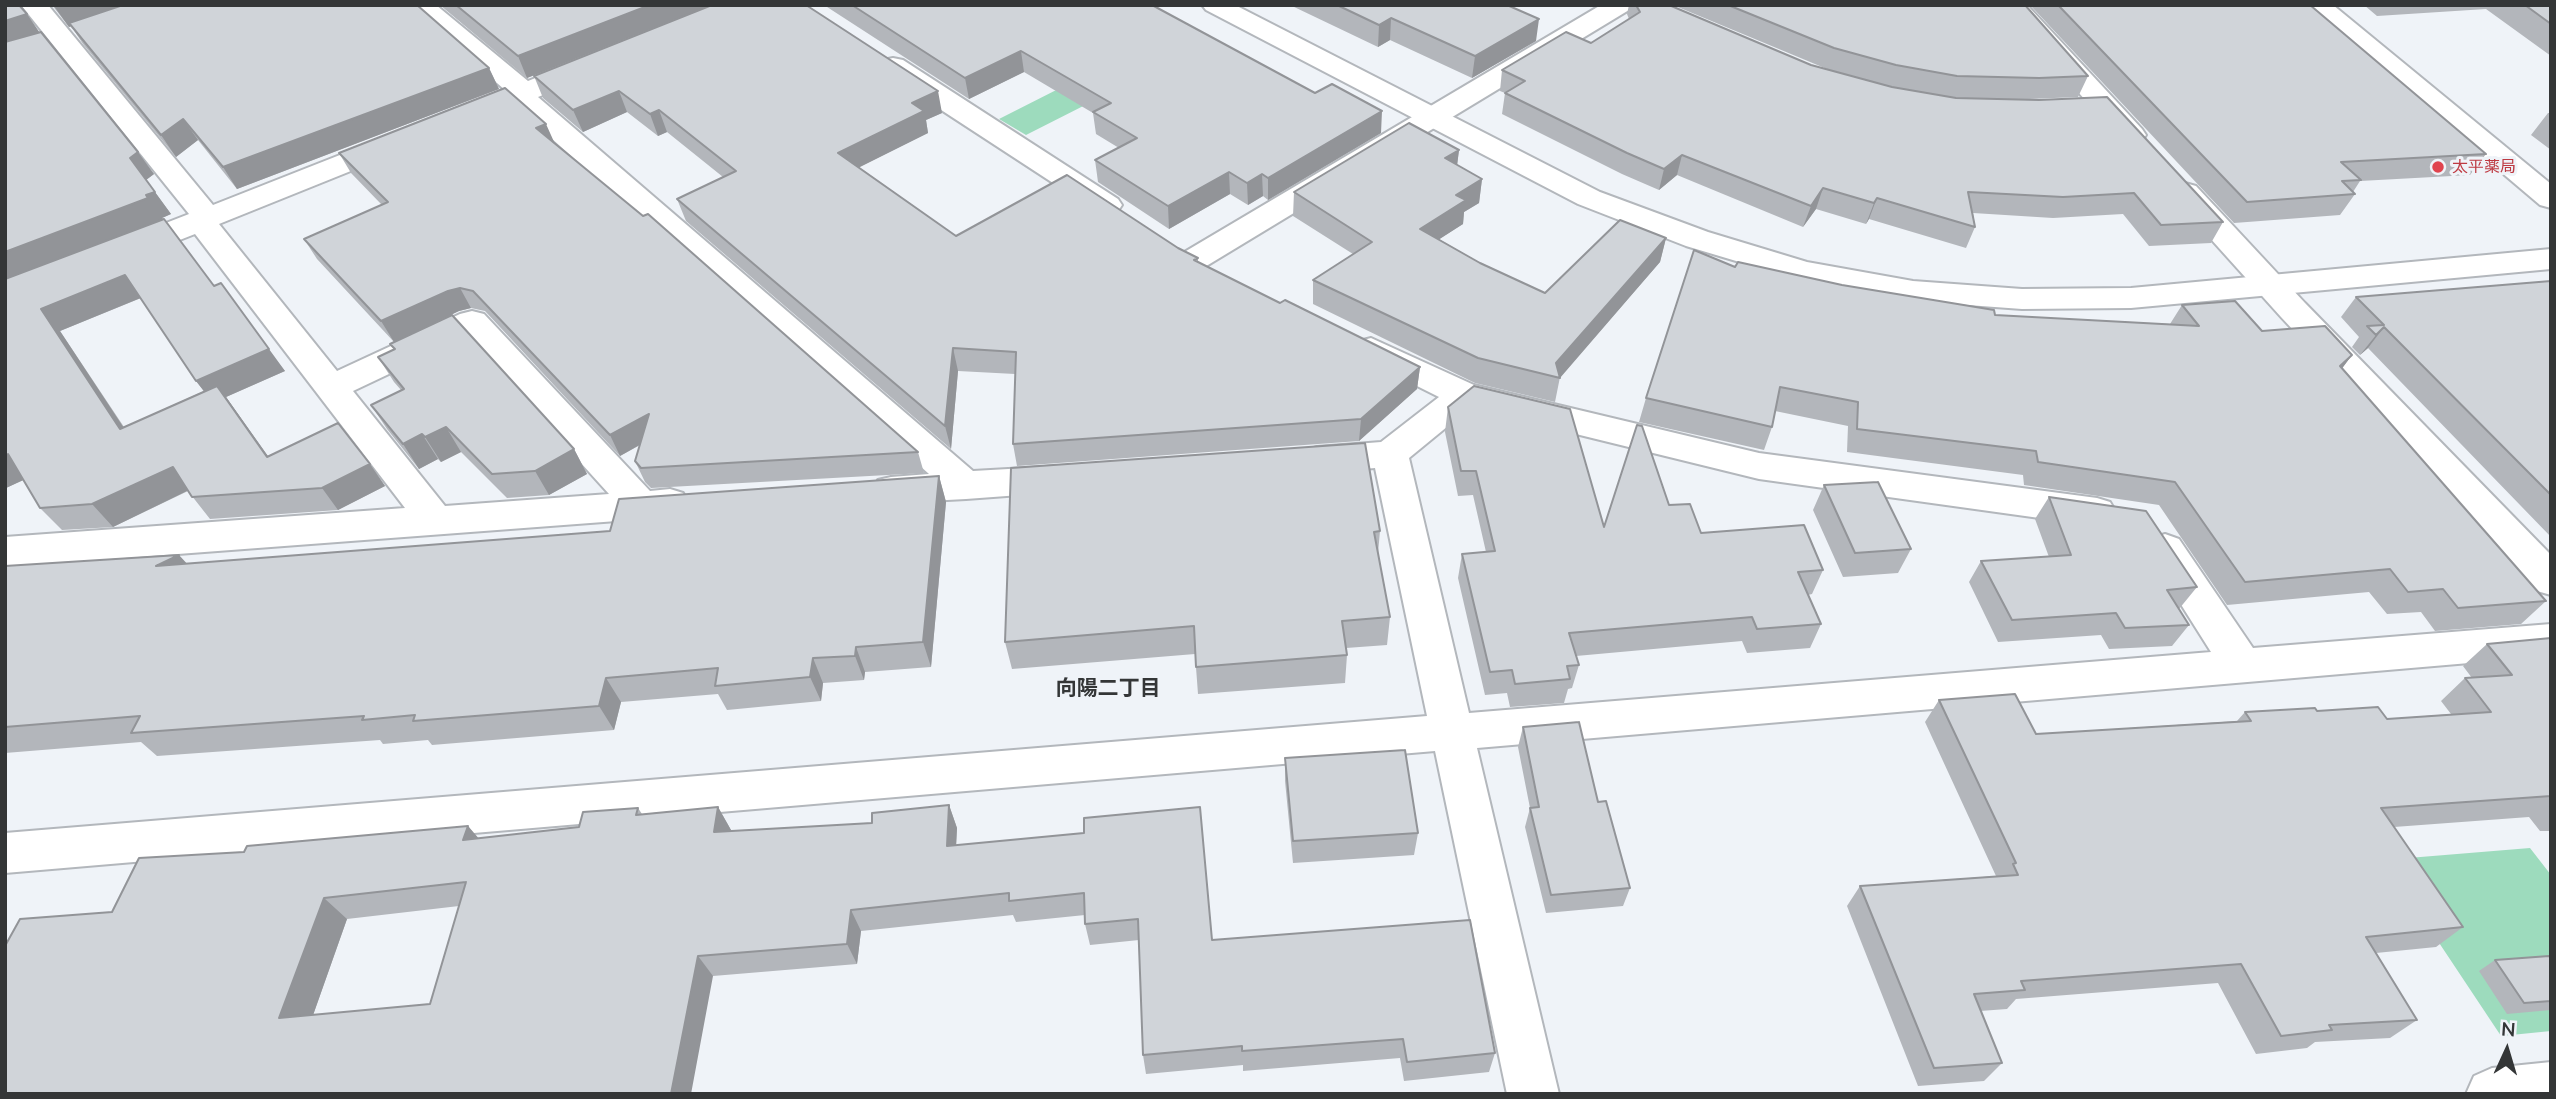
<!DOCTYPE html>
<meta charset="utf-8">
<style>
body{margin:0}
#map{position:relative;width:2556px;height:1099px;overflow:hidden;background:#eff3f8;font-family:Mulish,sans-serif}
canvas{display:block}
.frame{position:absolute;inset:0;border:7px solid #343637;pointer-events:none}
.north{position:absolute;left:2472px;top:1015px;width:70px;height:70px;-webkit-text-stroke:5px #eff3f8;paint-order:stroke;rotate:4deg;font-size:19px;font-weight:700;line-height:28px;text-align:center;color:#343637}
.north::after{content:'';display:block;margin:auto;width:24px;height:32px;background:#343637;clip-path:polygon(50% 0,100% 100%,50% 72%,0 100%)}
</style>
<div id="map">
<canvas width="2556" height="1099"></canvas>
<div class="frame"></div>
<div class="north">N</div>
</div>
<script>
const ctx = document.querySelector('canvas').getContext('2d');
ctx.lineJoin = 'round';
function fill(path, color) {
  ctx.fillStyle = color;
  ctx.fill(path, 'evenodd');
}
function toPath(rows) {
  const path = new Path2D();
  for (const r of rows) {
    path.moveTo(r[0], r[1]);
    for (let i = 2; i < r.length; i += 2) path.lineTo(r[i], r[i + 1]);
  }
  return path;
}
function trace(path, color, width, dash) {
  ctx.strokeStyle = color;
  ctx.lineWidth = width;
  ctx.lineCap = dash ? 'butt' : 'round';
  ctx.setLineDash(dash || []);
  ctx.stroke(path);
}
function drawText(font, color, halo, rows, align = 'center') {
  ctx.font = font + ' Mulish,"Noto Sans JP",sans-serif';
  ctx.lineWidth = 6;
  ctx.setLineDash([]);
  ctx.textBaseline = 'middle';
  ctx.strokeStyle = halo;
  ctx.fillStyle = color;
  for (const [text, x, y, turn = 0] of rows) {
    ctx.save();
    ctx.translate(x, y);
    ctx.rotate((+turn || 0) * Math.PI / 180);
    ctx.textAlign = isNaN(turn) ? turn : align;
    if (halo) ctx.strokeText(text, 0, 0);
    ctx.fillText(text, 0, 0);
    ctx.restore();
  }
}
const green = toPath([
 [1076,80,1103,96,1026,135,999,119],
 [2530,848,2551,875,2551,1031,2501,1036,2384,860]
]);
const minor = toPath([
 [21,5,48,5,213,205,383,138,393,135,403,138,407,144,403,150,219,224,337,371,460,314,472,311,484,314,650,491,670,489,683,493,689,503,683,513,670,517,5,567,5,537,405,508,195,234,134,258,123,261,112,258,107,251,112,244,189,214,21,5],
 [467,337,609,494,445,506,353,391,467,337],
 [407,5,436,5,528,81,578,61,588,59,598,61,602,67,598,73,538,97,973,471,1061,466,1074,470,1079,479,1074,488,1061,492,966,499,891,503,878,500,872,490,878,480,891,477,929,474,515,106,475,122,465,124,455,122,451,116,455,110,505,90,407,5],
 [1601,5,1633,5,1629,10,1203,268,1192,271,1181,268,1176,261,1181,254,1601,5],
 [2000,5,2027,5,2142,129,2146,135,2142,141,2132,144,2122,141,2000,5],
 [893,58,903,60,1118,199,1122,205,1118,211,1107,214,1096,211,883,72,879,66,883,60,893,58],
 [2185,183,2196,186,2305,303,2551,555,2551,595,2537,591,2281,317,2174,198,2170,192,2174,186,2185,183],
 [1371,338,1474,385,1759,453,2097,498,2110,502,2116,512,2110,522,2097,526,1759,479,1470,408,1409,458,1469,713,2211,652,2146,549,2151,539,2165,534,2179,539,2253,648,2551,624,2551,656,1477,748,1559,1094,1507,1094,1435,751,5,873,5,833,1427,716,1375,468,1317,473,1304,469,1299,460,1304,451,1317,447,1381,442,1439,397,1359,357,1354,349,1359,341,1371,338]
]);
const tertiary = toPath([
 [1202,5,1235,5,1600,192,1708,232,1807,262,1913,281,2022,289,2131,288,2551,249,2551,269,2131,308,2022,309,1913,301,1803,281,1686,246,1578,204,1206,10,1202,5],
 [2304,5,2333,5,2551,184,2551,208,2540,205,2304,5],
 [2551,1062,2551,1094,2466,1094,2474,1076,2492,1068,2551,1062]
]);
const wall = toPath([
 [52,5,417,5,489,68,499,89,237,189,198,140,176,157,83,44,71,26,69,27],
 [440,5,711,5,527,78],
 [824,5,1152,5,1381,133,1268,200,1263,196,1248,205,1230,194,1169,229,1098,182,1095,160,1119,148,1096,134,1093,113,1024,72,969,99],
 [1290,5,1507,5,1536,41,1472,78,1390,40,1378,47],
 [1629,5,1669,5,1811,65,1871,81,1827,69,1673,5,2025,5,2088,76,2078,97,2030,99,2223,222,2211,243,2149,246,2123,214,2053,218,1973,213,1975,227,1966,248,1869,219,1866,224,1816,209,1803,227,1677,175,1659,190,1622,174,1502,114,1505,93,1500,91,1502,70,1591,43,1629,19,1627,14],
 [2030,5,2310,5,2486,154,2470,175,2360,181,2353,192,2355,194,2340,215,2234,223],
 [2364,5,2551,5,2551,56,2486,9,2377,16],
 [39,32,154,174,146,180,171,214,162,218,164,219,214,286,285,371,226,397,268,456,370,464,385,486,338,510,210,519,188,491,113,527,62,530,40,508,23,480,6,488],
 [141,298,196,381,204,391,124,427,60,331],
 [534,76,942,113,926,120,928,133,859,167,956,236,1178,248,1198,258,1198,262,1280,303,1420,367,1417,389,1359,441,1017,466,1013,444,1015,374,958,371,951,449,686,221,677,199,723,177,667,132,658,136,627,112,583,132,543,98],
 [2548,113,2551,113,2551,150,2531,135],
 [555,143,918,452,924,473,651,488,645,482,635,461,640,445,620,456,485,311,471,308,459,311,394,342,317,259,304,239,382,205,351,173,339,153],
 [1459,150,1457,165,1482,179,1479,203,1464,212,1463,224,1439,239,1480,263,1545,293,1666,238,1660,262,1560,377,1555,402,1475,383,1313,304,1313,280,1353,254,1293,216,1294,192],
 [1735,267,1842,285,1995,315,2170,324,2182,305,2262,331,2352,355,2342,368,2546,601,2521,624,2435,631,2421,612,2387,614,2369,592,2227,605,2159,505,2024,485,2023,475,1847,452,1848,426,1775,411,1772,427,1764,450,1639,422,1646,398],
 [2551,281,2551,537,2368,348,2360,355,2352,347,2359,337,2341,317,2356,297],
 [390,344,574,449,587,474,549,495,507,498,461,452,441,462,438,459,419,469,387,429,371,405,401,390,394,382,378,357,394,350],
 [1448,407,1604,527,1669,505,1701,533,1823,570,1812,594,1808,595,1821,624,1810,648,1747,653,1742,641,1576,656,1579,665,1572,688,1568,689,1564,703,1510,707,1507,693,1485,695,1458,578,1462,554,1486,552,1473,495,1458,496,1445,432],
 [1011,468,1380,531,1378,553,1390,617,1387,645,1346,648,1347,655,1345,683,1198,694,1195,654,1012,669,1005,642],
 [939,476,946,502,931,667,865,672,864,680,823,683,821,701,727,710,718,694,621,702,614,730,432,745,428,740,383,744,380,740,157,756,141,742,5,753,5,566,187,564,610,531],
 [1824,485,1911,549,1898,573,1843,577,1813,510],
 [2049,497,2197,587,2179,609,2189,625,2172,646,2109,649,2101,635,1998,642,1969,582,1981,561,2049,557,2035,519],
 [2551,638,2551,831,2540,831,2529,817,2394,827,2463,927,2436,947,2376,953,2417,1020,2390,1038,2315,1042,2307,1048,2256,1054,2218,983,2016,999,2007,1009,1980,1011,2002,1063,1984,1081,1918,1086,1847,906,1860,886,1996,876,1925,722,1939,700,2036,734,2237,721,2245,712,2317,711,2387,719,2451,714,2441,701,2465,678,2472,678,2463,666,2487,644],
 [1523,727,1598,802,1630,888,1623,906,1546,913,1525,827,1530,808,1518,747],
 [1285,758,1418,833,1414,855,1293,863,1285,781],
 [949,805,957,828,956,845,1212,940,1495,1053,1489,1072,1404,1081,1400,1058,1243,1071,1243,1065,1146,1074,1143,1055,1139,940,1090,945,1085,924,1085,915,1016,922,1013,915,861,931,857,964,713,976,5,1094,112,912,244,852,468,826,478,839,579,827,638,808,642,814,718,807,731,830,731,831,872,823],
 [459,906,430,1004,313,1015,347,919],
 [2551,958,2551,1010,2507,1014,2479,971,2495,960]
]);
const shadedWall = toPath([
 [56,5,133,5,69,27,54,6],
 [650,5,711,5,527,78,518,56],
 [27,14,42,36,5,48,5,21],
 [1391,18,1390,40,1378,47,1379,25],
 [1539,19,1536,41,1472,78,1475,56],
 [1021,51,1024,72,969,99,965,78],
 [489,68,499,89,237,189,223,167],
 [619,91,627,112,583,132,573,110],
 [938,91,942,113,926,120,928,133,844,175,838,153,912,103],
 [659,110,667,132,658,136,650,114],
 [1382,111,1381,133,1268,200,1268,178],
 [183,119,198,140,176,157,161,135],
 [546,124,555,144,536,128],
 [1459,150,1456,174,1445,158],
 [138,152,154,174,146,180,130,158],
 [1682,155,1677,175,1659,190,1664,169],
 [1229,172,1230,194,1169,229,1168,206],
 [1262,174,1263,196,1248,205,1247,183],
 [1482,179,1479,203,1464,212,1463,224,1418,253,1420,229,1456,195],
 [1823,188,1816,209,1803,227,1811,206],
 [155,192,171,214,162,218,164,220,5,282,5,252],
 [1877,198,1869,219,1866,224,1874,203],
 [1666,238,1660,262,1560,378,1556,363],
 [125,275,143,297,60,331,139,451,120,429,41,309],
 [460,288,471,308,459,311,394,342,381,321,448,291],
 [2384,327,2368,348,2360,355,2376,335],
 [953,348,958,371,951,449,945,426],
 [269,349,285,371,226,397,284,479,213,403,196,381],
 [2352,355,2335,378,2340,366],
 [1420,367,1417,389,1359,441,1361,419],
 [649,414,659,434,620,456,610,435],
 [446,427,461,452,441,462,425,437],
 [422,434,438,459,419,469,403,444],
 [574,449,587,474,549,495,535,471],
 [8,454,30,477,6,488,5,487,5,456],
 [370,464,385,486,338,510,322,488],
 [173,467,191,489,113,527,92,504],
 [939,476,946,502,931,667,923,642],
 [179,555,202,580,156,566],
 [856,647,865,672,864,680,855,656],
 [813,658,823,683,821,701,810,677],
 [606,678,621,702,614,730,599,706],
 [949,805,957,828,955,868,947,846],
 [718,807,731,830,727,855,714,832],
 [468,826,487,848,463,840],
 [324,898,347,919,305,1038,279,1018],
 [851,910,861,931,857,964,847,944],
 [698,956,713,976,691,1094,671,1094]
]);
const building = toPath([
 [5,5,19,5,27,14,5,21,5,5],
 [123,5,417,5,489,68,223,167,183,119,161,135,69,23,123,5],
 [456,5,650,5,518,56,456,5],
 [712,5,806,5,938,91,912,103,924,111,838,153,956,236,1067,175,1178,248,1198,258,1194,260,1280,303,1285,300,1420,367,1361,419,1013,444,1016,352,953,348,945,426,677,199,736,171,659,110,650,114,619,91,573,110,534,76,712,5],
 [852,5,1152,5,1315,93,1332,84,1382,111,1268,178,1262,174,1247,183,1229,172,1168,206,1095,160,1137,138,1093,112,1111,103,1021,51,965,78,852,5],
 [1337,5,1507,5,1539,19,1475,56,1391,18,1379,25,1337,5],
 [1636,5,1669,5,1811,65,1892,87,1956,98,2039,100,2107,97,2223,222,2161,225,2134,193,2063,197,1968,192,1975,227,1877,198,1874,203,1823,188,1811,206,1682,155,1664,169,1627,153,1505,93,1525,81,1502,70,1566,32,1591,43,1640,12,1636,5],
 [1728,5,2025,5,2088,76,2039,78,1957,76,1896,65,1834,48,1728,5],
 [2058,5,2310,5,2486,154,2341,162,2361,180,2342,181,2355,194,2247,202,2058,5],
 [2525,5,2551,5,2551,24,2525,5],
 [41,32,138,152,130,158,155,192,146,195,148,198,5,252,5,42,41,32],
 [505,88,546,124,536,128,643,216,648,214,918,452,641,468,635,461,649,414,610,435,473,291,460,288,448,291,381,321,304,239,388,202,339,153,505,88],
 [1409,123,1459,150,1445,158,1482,179,1456,195,1466,200,1420,229,1480,263,1545,293,1620,220,1666,238,1556,363,1560,378,1478,358,1313,280,1372,242,1294,192,1409,123],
 [164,219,214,286,221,283,269,349,196,381,125,275,41,309,120,429,217,386,267,457,338,423,370,464,322,488,192,497,173,467,92,504,40,508,8,454,5,456,5,279,164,219],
 [1694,250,1735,267,1738,262,1842,285,1994,310,1995,315,2199,326,2182,305,2235,301,2262,331,2325,326,2352,355,2340,366,2546,601,2458,608,2443,589,2408,592,2390,569,2245,582,2175,482,2038,462,2036,451,1857,429,1858,402,1780,387,1772,427,1646,398,1694,250],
 [2551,281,2551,495,2384,327,2376,335,2367,326,2384,325,2356,297,2551,281],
 [452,315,574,449,535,471,492,474,446,427,425,437,422,434,403,444,371,405,404,389,378,357,395,349,390,344,452,315],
 [1474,386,1570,409,1604,527,1637,425,1642,426,1669,505,1690,504,1701,533,1804,525,1823,570,1798,572,1821,624,1757,629,1752,617,1569,633,1579,665,1567,666,1570,679,1515,684,1512,670,1490,672,1462,554,1495,551,1476,471,1461,471,1448,407,1474,386],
 [1365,443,1380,531,1374,532,1390,617,1342,621,1347,655,1196,667,1194,626,1005,642,1011,468,1365,443],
 [939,476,923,642,856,647,855,656,813,658,810,677,715,686,718,668,606,678,599,706,413,721,415,715,362,720,364,716,131,733,140,716,5,727,5,566,179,555,156,566,610,531,619,499,939,476],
 [1878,482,1911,549,1855,553,1824,485,1878,482],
 [2049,497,2146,511,2197,587,2167,590,2189,625,2125,628,2116,613,2012,620,1981,561,2071,555,2049,497],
 [2551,638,2551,796,2381,808,2463,927,2366,937,2417,1020,2329,1025,2332,1030,2281,1036,2241,964,2021,981,2025,990,1974,994,2002,1063,1934,1068,1860,886,2018,875,2013,864,2016,863,1939,700,2015,694,2036,734,2251,721,2245,712,2315,708,2317,711,2378,707,2387,719,2491,712,2465,678,2512,675,2487,644,2551,638],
 [1579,722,1598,802,1606,801,1630,888,1551,895,1530,808,1539,807,1523,727,1579,722],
 [1405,750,1418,833,1293,841,1285,758,1405,750],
 [949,805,947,846,1084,833,1084,818,1200,807,1212,940,1470,920,1495,1053,1407,1062,1403,1039,1242,1051,1242,1046,1143,1055,1138,919,1085,924,1084,893,1009,901,1009,893,851,910,847,944,698,956,671,1094,5,1094,5,946,20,919,112,912,139,858,244,852,247,846,468,826,463,840,579,827,583,812,638,808,636,815,718,807,714,832,872,823,872,813,949,805],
 [466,882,430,1004,279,1018,324,898,466,882],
 [2549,956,2551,958,2551,1001,2524,1003,2495,960,2549,956]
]);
const markers = [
 [2438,167,7,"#e0444e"]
];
const farHealthnames = [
 ["太平薬局",2452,167]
];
const neighbourhoodNames = [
 ["向陽二丁目",1108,689]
];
fill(green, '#9ddbbd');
trace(minor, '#b3b7bc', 4);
trace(tertiary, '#b3b7bc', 4);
fill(minor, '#fff');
fill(tertiary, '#fff');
fill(wall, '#b3b6bb');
fill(shadedWall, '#929498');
fill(building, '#d0d4d9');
trace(building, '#929498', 2);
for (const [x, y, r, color] of markers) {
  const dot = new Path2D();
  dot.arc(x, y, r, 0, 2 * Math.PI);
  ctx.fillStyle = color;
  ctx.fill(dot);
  trace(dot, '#eff3f8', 2.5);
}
drawText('16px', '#be3a42', '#eff3f8', farHealthnames, 'left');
drawText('bold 21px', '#343637', '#eff3f8', neighbourhoodNames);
</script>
